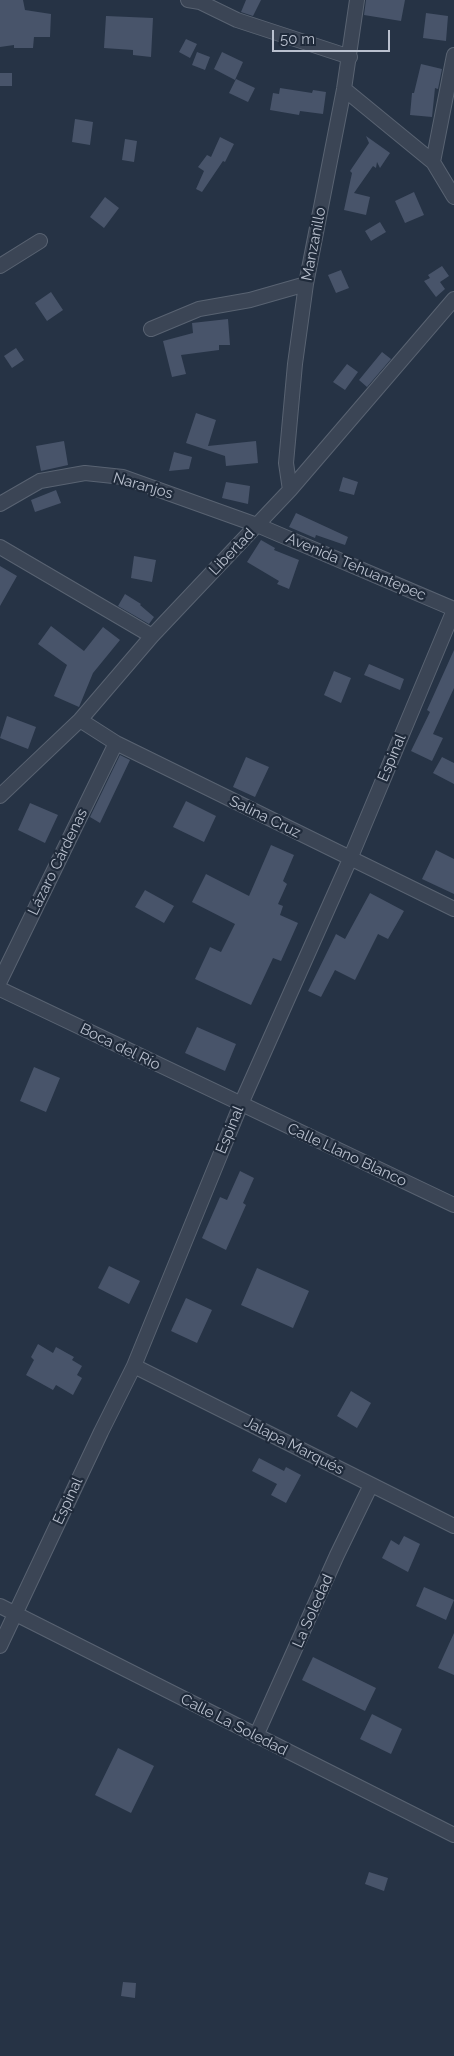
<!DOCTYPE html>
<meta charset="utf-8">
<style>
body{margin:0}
#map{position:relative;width:454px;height:2056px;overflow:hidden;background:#263345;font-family:Raleway,sans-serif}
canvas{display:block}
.scale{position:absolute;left:272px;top:30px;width:118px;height:22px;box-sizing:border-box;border:2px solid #b9c0ce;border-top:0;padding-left:6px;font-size:15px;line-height:18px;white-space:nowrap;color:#b9c0ce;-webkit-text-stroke:4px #1f2a3a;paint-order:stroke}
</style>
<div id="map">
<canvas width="454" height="2056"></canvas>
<div class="scale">50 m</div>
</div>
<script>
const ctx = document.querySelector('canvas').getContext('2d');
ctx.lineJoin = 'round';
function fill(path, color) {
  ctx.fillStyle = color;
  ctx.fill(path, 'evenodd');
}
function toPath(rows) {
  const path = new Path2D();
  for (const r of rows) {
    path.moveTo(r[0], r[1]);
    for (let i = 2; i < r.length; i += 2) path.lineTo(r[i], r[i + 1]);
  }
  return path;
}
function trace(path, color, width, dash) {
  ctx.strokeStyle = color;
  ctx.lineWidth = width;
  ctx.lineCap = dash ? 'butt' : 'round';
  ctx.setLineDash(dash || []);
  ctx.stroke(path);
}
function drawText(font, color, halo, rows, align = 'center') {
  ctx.font = font + ' Raleway,sans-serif';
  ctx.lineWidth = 4.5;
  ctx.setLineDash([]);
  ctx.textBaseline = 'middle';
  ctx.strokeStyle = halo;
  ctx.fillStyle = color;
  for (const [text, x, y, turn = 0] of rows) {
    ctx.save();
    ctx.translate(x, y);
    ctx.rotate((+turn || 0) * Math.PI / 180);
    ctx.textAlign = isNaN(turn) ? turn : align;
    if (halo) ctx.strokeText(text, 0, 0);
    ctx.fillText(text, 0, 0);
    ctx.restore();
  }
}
const building = toPath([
 [0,0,23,0,25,10,51,14,50,37,34,37,33,48,14,48,14,45,0,47],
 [246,0,261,0,253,16,241,12],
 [366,0,405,0,401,21,364,15],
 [426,13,448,16,446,41,423,38],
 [106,16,153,18,151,57,133,55,133,50,104,48],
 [186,39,197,44,190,58,179,52],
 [197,52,210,57,205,70,192,65],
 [222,52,243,62,235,80,214,69],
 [421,64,442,69,438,89,435,88,432,117,410,115,412,93,414,93],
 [0,73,12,73,12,86,0,86],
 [236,79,255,88,248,102,229,93],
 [280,88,312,93,313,90,326,92,323,114,300,111,299,115,270,110,273,93,279,94],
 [75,119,93,122,90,145,72,142],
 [366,136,390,153,380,168,377,162,376,168,373,166,354,193,370,197,366,215,344,210,352,173,350,171,369,143],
 [220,137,234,144,225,162,223,161,202,192,196,189,204,171,198,167,207,155,211,157],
 [125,139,137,141,134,162,122,160],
 [414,192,424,215,405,223,395,201],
 [105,197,119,208,104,228,90,217],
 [380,222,386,232,371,241,365,231],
 [442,266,449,276,440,282,445,289,436,297,424,281,430,278,428,275],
 [341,270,349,288,336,293,328,275],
 [51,292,63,310,47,321,35,303],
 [228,319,230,345,219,345,219,350,181,355,186,374,172,377,163,341,193,333,192,323],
 [16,348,24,360,12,368,4,356],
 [382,352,391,359,367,387,359,380],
 [347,364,358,372,345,390,333,382],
 [196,413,216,420,208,446,256,441,258,463,226,466,225,456,186,443],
 [64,441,68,465,41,471,36,446],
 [174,452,192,457,189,469,169,471],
 [343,477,358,482,354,495,339,491],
 [226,482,250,486,248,504,222,498],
 [56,490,61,503,35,512,31,500],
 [296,513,348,537,345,545,316,535,315,538,289,527],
 [261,540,275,548,274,550,299,560,289,589,277,584,279,581,247,562],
 [134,556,156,560,152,582,131,578],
 [0,566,17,576,0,606],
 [125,594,141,604,140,605,154,617,149,624,118,606],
 [51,626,84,651,103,627,120,640,93,673,79,707,54,696,67,665,38,644],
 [454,650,454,688,433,734,443,738,432,761,411,751,430,712,427,710],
 [369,664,404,679,400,690,364,675],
 [334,671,351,678,341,703,324,695],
 [7,716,36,727,28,749,0,738],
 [120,755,130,760,100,823,90,817],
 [246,757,269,767,255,797,233,787],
 [442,757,454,763,454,784,433,773],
 [186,801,216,816,204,842,173,827],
 [30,803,58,815,45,843,18,830],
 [271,845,294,855,283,881,287,884,278,904,283,906,280,915,298,923,281,961,273,958,251,1005,195,979,210,947,221,952,235,924,192,902,206,874,249,896],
 [436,850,454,859,454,894,422,879],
 [145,890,174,906,164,923,135,907],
 [370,893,404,911,388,939,378,934,355,980,335,970,321,997,308,991,336,934,345,939],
 [197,1027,236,1044,225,1071,185,1053],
 [34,1067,60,1078,46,1112,20,1101],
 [240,1171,254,1178,243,1203,246,1205,226,1250,202,1238,220,1197,227,1200],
 [109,1266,140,1281,129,1304,98,1288],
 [257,1268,309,1291,293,1328,241,1305],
 [186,1298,212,1310,197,1343,171,1331],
 [38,1344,53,1353,56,1347,74,1357,72,1360,82,1366,77,1375,82,1378,73,1395,56,1385,53,1390,26,1375,34,1360,31,1357],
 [351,1391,371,1403,357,1428,337,1416],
 [259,1458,284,1471,286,1467,301,1475,286,1503,271,1495,277,1484,252,1471],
 [404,1536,420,1544,408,1572,382,1558,391,1540,399,1545],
 [424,1587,454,1600,446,1620,416,1606],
 [454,1633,454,1675,438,1668],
 [313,1657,376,1688,365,1711,302,1680],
 [372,1714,402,1729,391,1754,360,1739],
 [118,1748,154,1766,131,1813,95,1795],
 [369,1872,388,1878,384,1891,365,1884],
 [123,1982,136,1983,135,1998,121,1996]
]);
const street = toPath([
 [188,0,200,2,237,20,350,57],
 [344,89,433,162,454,197],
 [433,162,454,55],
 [0,266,40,241],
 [151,329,199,309,250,300,306,284],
 [290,490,286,463,295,364,306,284,344,89,357,0],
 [0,504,40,481,85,473,123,477,257,525,454,609],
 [0,547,152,636],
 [80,720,116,743,454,909],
 [0,796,80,720,152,636,290,490,454,299],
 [0,981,116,743],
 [0,989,454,1205],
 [134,1366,454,1526],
 [0,1606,454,1835],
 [0,1646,101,1432,134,1366,241,1104,350,859,454,610],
 [256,1736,337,1555,371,1485]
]);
const streetNames = [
 ["Manzanillo",314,244,-79],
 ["Naranjos",143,486,16],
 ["Libertad",232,552,-46],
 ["Avenida Tehuantepec",356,567,23],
 ["Espinal",392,758,-67],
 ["Salina Cruz",265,817,26],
 ["Lázaro Cárdenas",58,862,-64],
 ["Boca del Río",120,1047,26],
 ["Espinal",230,1130,-68],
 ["Calle Llano Blanco",347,1155,25],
 ["Jalapa Marqués",294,1446,27],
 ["Espinal",68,1501,-65],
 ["La Soledad",313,1611,-66],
 ["Calle La Soledad",234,1725,27]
];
fill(building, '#48546a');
trace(street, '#596372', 16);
trace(street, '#3b4555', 14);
drawText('15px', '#b9c0ce', '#1f2a3a', streetNames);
</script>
